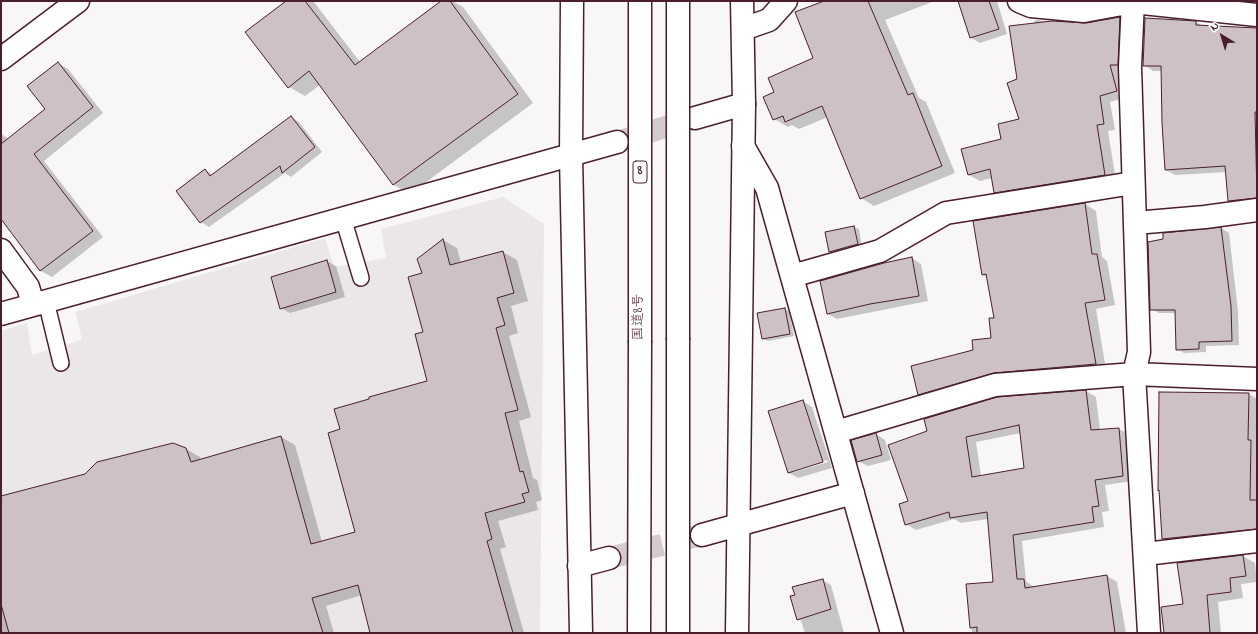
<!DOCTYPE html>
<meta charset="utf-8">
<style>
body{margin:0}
#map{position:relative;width:1258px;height:634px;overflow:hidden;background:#f8f6f7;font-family:"Indie Flower",sans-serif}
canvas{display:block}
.frame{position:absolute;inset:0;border:2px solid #4a1f2b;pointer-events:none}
.north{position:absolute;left:1202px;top:16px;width:40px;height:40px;-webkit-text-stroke:3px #fff;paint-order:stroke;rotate:322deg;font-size:11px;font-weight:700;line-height:16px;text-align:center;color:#4a1f2b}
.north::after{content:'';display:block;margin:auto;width:14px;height:18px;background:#4a1f2b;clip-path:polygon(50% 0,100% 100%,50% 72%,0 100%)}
</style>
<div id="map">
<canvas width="1258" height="634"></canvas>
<div class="frame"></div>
<div class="north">N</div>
</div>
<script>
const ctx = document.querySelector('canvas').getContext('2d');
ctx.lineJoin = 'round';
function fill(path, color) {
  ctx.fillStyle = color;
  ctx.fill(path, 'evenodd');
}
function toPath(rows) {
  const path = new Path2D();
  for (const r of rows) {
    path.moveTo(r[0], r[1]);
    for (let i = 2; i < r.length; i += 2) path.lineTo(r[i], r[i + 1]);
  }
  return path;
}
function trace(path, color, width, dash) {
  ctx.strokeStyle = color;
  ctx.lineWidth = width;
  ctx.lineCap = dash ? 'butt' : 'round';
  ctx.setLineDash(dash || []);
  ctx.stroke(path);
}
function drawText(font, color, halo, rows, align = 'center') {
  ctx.font = font + ' "Indie Flower","Klee One",sans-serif';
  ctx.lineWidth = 3.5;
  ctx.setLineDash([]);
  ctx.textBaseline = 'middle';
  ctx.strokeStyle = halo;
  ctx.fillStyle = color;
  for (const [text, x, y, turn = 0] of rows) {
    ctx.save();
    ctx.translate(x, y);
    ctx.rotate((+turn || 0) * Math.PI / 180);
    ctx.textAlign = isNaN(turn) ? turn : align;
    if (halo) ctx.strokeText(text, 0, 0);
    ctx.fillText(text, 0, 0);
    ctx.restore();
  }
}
const built = toPath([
 [503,197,544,224,540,632,1,633,1,331,27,323,32,355,82,340,76,312,325,238,334,267,386,258,381,229]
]);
const shadow = toPath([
 [287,1,314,2,360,62,442,1,452,1,463,7,533,103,410,194,394,185,320,85,305,96,289,87],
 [826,1,935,1,885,20,919,98,926,102,955,173,874,206,861,198,828,117,799,129,792,125,788,127,774,119,775,93,814,59],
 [959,1,997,1,1007,34,980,43,971,38],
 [1248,1,1257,1,1257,6],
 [1120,18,1131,25,1128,97,1110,102,1115,130,1108,131,1116,181,1006,199,995,192,992,178,980,181,969,175,1020,120,1018,80,1035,20,1083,24],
 [1196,22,1203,26,1257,31,1257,203,1238,206,1229,201,1227,172,1175,175,1166,170,1162,71,1153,71,1144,65],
 [58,63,68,69,103,113,44,161,103,237,52,277,41,271,1,219,1,134,9,139,47,109],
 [291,117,299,122,322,152,291,177,285,173,209,227,201,222,205,170,213,175],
 [1085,204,1096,211,1102,257,1107,261,1115,305,1096,309,1106,370,930,400,919,394,992,339,995,319,988,278,983,275],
 [854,227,859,229,862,247,835,254,830,252,827,232],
 [1221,228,1229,233,1238,311,1239,345,1206,346,1206,352,1184,353,1177,349,1176,313,1159,313,1151,309],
 [443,240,457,248,461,263,503,252,517,260,528,301,511,306,518,333,509,336,531,417,519,421,533,478,537,480,542,500,536,502,538,510,498,521,506,547,500,549,524,633,371,633,362,595,326,606,334,633,1,633,1,497,186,449,200,457,201,460,281,437,295,445,322,542,356,533,342,430,428,381,424,333,423,274],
 [912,258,921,264,928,301,837,319,828,314,821,282],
 [327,261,336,266,345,297,290,313,281,308],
 [785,309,789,311,794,336,768,341,763,339],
 [1086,391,1096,397,1100,430,1119,429,1129,434,1133,481,1105,485,1109,511,1102,512,1104,527,1022,541,1026,581,1034,587,1107,576,1117,582,1126,633,972,633,967,585,994,583,988,519,961,523,954,519,916,530,906,524,909,502,890,446],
 [1021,433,1025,469,981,476,976,442],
 [1249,394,1257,399,1257,534,1173,544,1163,539,1160,491,1159,490],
 [803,401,812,407,832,468,798,478,789,473],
 [827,460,828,462,794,472,794,470],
 [876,434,885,440,891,460,868,466,858,461],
 [1243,556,1255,563,1257,582,1241,584,1243,598,1218,602,1221,633,1165,633,1185,605],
 [822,580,831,585,844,633,805,633,801,621,798,619,796,595]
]);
const building = toPath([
 [286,1,305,1,355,65,441,1,450,1,518,94,393,185,309,71,288,88,245,32,286,1],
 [824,1,868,1,908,95,913,93,942,166,860,199,822,106,785,122,783,116,773,120,763,97,774,92,768,78,813,58,795,12,824,1],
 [958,1,989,1,999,29,970,38,958,1],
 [1120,17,1118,65,1110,65,1117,91,1100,96,1104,124,1097,125,1105,175,994,193,990,169,968,175,961,149,1001,139,998,124,1019,119,1007,83,1017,79,1009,26,1052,21,1086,23,1120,17],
 [1145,18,1196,21,1196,25,1257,28,1257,112,1255,112,1257,198,1228,201,1225,166,1165,170,1162,123,1161,66,1143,66,1145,18],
 [58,62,93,107,34,154,93,231,40,271,1,219,1,144,45,109,27,86,58,62],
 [291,116,315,147,282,173,280,166,200,223,176,191,205,169,210,176,291,116],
 [1085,203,1092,254,1097,254,1105,300,1085,303,1096,364,994,373,918,395,911,366,973,350,972,340,991,338,989,318,994,318,986,274,982,275,973,221,1085,203],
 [854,226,858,244,829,252,825,232,854,226],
 [1221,227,1231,306,1232,341,1199,342,1199,349,1176,350,1175,310,1150,310,1148,242,1163,239,1163,233,1221,227],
 [443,239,450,265,503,251,514,293,497,298,505,325,496,328,518,410,505,413,520,472,523,471,529,492,522,494,525,502,485,513,492,539,487,541,513,633,370,633,358,585,312,598,323,633,9,633,1,604,1,496,85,474,97,462,173,443,186,448,191,462,281,436,311,544,355,532,328,433,340,429,334,409,369,399,369,397,427,381,415,334,423,332,408,277,422,273,417,259,443,239],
 [912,257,919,296,870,304,827,314,820,281,884,263,912,257],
 [327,260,336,292,280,309,271,277,327,260],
 [785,308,790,334,762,339,757,313,785,308],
 [1086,390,1091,430,1119,428,1123,476,1095,480,1099,506,1092,507,1094,522,1013,535,1017,579,1024,579,1025,588,1107,575,1115,633,977,633,977,627,970,628,966,584,993,582,987,512,950,518,949,512,905,525,899,504,908,501,888,445,927,431,924,419,997,397,1086,390],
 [1019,425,1024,468,972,477,966,437,1019,425],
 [1159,392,1249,393,1248,440,1251,440,1250,500,1257,500,1257,529,1162,539,1159,490,1158,491,1159,392],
 [803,400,823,462,788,473,768,411,803,400],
 [876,433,882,455,857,462,851,440,876,433],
 [1243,555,1246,576,1230,578,1231,592,1207,595,1210,633,1164,633,1161,607,1183,604,1177,563,1243,555],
 [823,579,831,609,797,620,790,596,795,595,792,587,823,579]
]);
const minorTunnel = toPath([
 [617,142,695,118],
 [609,558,702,535]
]);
const service = toPath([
 [343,218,361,278],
 [46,301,61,363]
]);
const minor = toPath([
 [1019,1,1031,6,1084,11,1133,2,1257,15],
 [1133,1,1130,67,1139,352,1134,374,1149,633],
 [743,29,769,20,786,1],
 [695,118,744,104],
 [743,146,767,188,892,633],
 [1135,223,1205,217,1257,210],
 [1,250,28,287,33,304],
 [792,276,880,251,946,213,1133,183],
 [1,314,617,142],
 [836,432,995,385,1134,374,1257,379],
 [702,535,853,493],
 [1145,554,1257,541],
 [579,566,609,558]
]);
const tertiary = toPath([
 [1,59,78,1]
]);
const trunk = toPath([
 [572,1,571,156,581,633],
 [639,633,640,343],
 [678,633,678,340],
 [737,633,744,104,742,1]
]);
const trunkBridge = toPath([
 [640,1,640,343],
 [678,340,678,1]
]);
const shields = [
 [640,172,14]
];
const shieldNames = [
 ["8",640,172]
];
const streetNames = [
 ["国道8号",640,317,-90]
];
fill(built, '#ebe6e8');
fill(shadow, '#0003');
fill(building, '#cdc1c4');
trace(building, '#4a1f2b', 1);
trace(minorTunnel, '#d5cbce', 22, [22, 11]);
trace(service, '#4a1f2b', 18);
trace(minor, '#4a1f2b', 25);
trace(tertiary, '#4a1f2b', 25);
trace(trunk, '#4a1f2b', 25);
trace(service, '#fff', 15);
trace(minor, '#fff', 22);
trace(tertiary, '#fff', 22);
trace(trunk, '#fff', 22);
trace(trunkBridge, '#4a1f2b', 25, []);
trace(trunkBridge, '#fff', 22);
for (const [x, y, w] of shields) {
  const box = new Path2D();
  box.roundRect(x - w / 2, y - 11, w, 22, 3);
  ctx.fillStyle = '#fff';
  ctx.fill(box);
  trace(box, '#4a1f2b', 1);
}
drawText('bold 13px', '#4a1f2b', null, shieldNames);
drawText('14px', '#4a1f2b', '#fff', streetNames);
</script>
